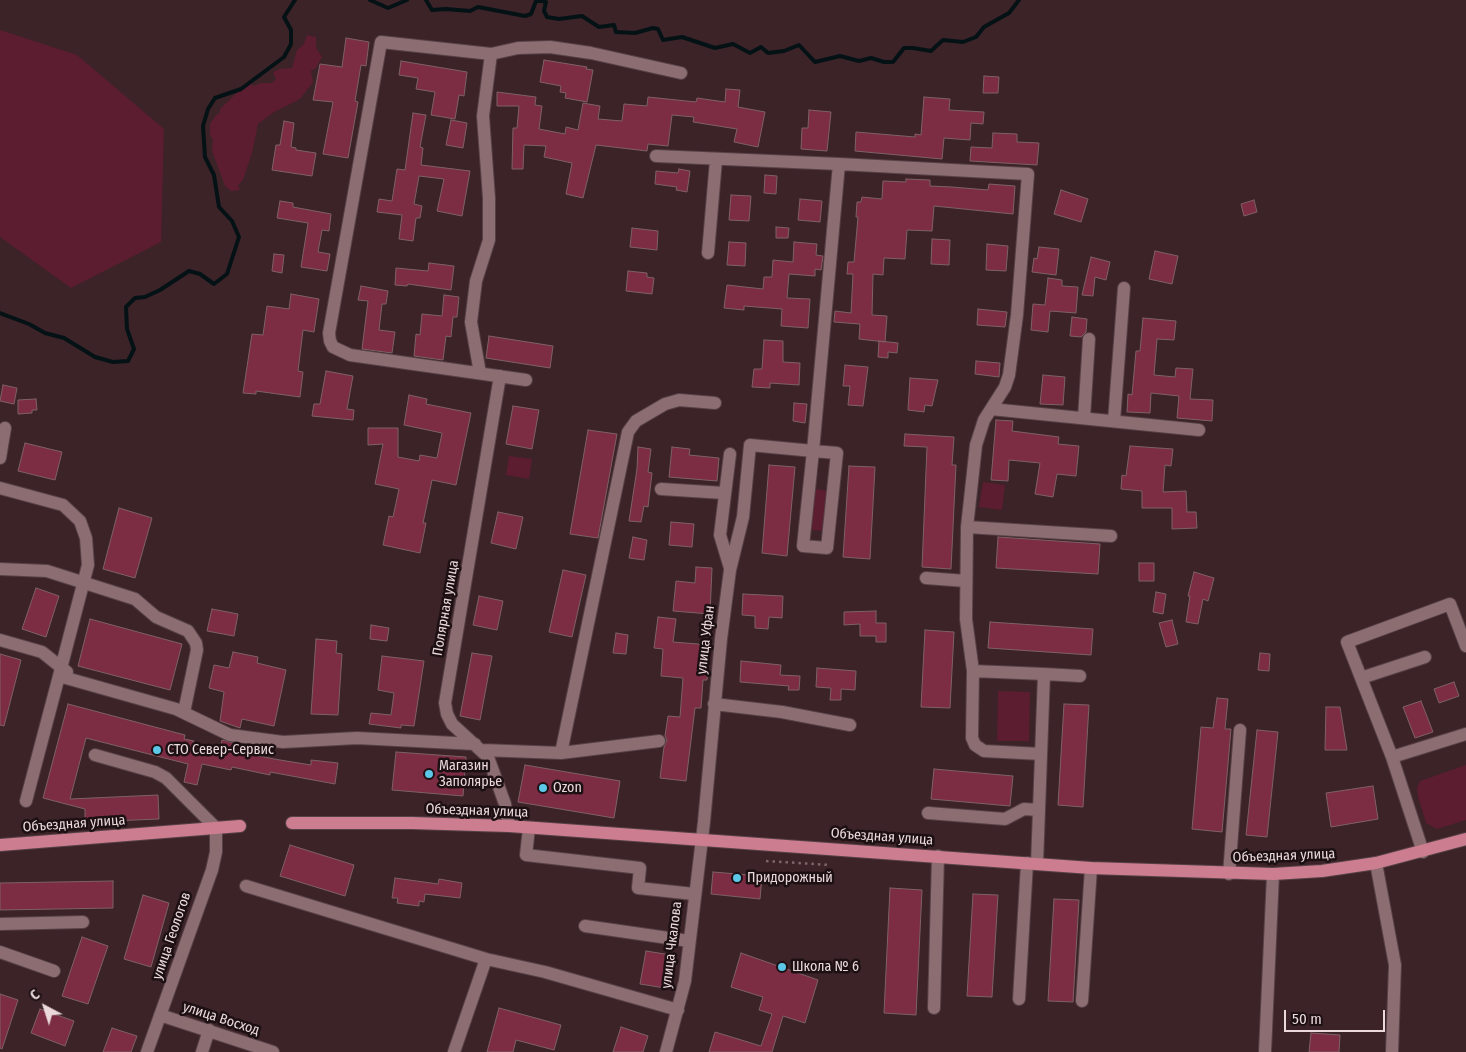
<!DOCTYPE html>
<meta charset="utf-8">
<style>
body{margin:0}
#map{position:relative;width:1466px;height:1052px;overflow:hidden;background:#3c2328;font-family:"Fira Sans Condensed",sans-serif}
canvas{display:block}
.north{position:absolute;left:20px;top:982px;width:50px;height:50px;-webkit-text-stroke:4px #1c1013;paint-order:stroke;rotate:320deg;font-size:14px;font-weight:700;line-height:20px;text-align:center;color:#ebd9dc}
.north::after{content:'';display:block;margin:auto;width:18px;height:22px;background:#ebd9dc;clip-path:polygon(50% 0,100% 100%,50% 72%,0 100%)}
.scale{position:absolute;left:1284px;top:1010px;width:101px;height:22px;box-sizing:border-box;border:2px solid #ebd9dc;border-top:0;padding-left:6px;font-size:15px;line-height:18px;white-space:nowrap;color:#ebd9dc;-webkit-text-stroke:4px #1c1013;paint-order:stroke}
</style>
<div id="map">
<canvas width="1466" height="1052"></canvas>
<div class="north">С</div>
<div class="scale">50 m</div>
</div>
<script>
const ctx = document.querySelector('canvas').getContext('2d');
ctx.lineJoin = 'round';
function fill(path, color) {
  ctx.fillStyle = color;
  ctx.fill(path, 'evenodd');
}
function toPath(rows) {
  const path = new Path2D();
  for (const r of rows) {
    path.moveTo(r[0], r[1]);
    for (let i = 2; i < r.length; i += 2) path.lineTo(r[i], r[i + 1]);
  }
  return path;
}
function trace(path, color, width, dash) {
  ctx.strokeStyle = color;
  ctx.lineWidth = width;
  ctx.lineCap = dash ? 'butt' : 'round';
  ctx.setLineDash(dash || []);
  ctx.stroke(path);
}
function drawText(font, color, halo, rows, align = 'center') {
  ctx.font = font + ' "Fira Sans Condensed",sans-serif';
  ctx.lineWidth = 5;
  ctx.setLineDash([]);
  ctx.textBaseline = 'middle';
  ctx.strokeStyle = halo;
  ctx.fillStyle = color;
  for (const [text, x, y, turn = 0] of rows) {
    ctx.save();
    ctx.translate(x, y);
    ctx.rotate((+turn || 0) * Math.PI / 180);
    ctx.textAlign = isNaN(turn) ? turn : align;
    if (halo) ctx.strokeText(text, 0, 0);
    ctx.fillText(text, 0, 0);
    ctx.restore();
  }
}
const green = toPath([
 [0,30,77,55,164,129,161,242,71,288,0,237],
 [307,35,316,37,316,48,322,57,316,68,311,71,313,82,300,99,274,112,258,124,252,153,243,180,238,185,240,190,231,191,225,186,212,151,213,140,210,135,210,124,216,115,220,113,220,109,244,86,250,83,254,86,260,83,272,83,276,79,273,72,280,69,292,68,297,50,304,44],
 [509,456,532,459,529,479,506,475],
 [983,482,1005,485,1002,510,979,507],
 [815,489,830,491,826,531,811,530],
 [998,691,1030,692,1029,741,997,741],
 [1466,765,1466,820,1437,829,1430,825,1426,823,1418,796,1417,789,1420,781]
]);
const stream = toPath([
 [370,0,388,8,407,0],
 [426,0,432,10,446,9,470,11,478,7,525,16,531,14,536,1,542,1,546,2,544,11,547,17,559,19,582,16,599,27,614,25,616,32,635,33,653,28,658,29,663,40,682,37,715,48,733,44,750,53,761,47,768,53,784,51,799,45,815,62,840,56,859,61,871,58,884,62,893,62,904,48,913,48,931,51,943,40,963,42,976,37,984,27,1009,13,1019,0],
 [0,313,29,324,45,333,64,338,95,357,113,362,128,361,134,349,127,329,126,307,135,298,145,297,160,290,189,271,200,274,214,284,227,274,239,237,232,221,219,207,214,175,205,157,203,126,208,109,215,98,241,89,284,57,291,44,291,30,284,17,295,0]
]);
const building = toPath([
 [346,38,369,42,366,66,361,65,355,101,358,102,348,158,323,154,333,102,313,100,320,64,342,67,346,38],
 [544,60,587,67,586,69,593,70,587,102,565,98,566,93,560,92,561,86,540,82,544,60],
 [401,61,467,72,464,96,459,95,455,119,431,115,435,92,416,89,418,78,399,75,401,61],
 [984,76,999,77,998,93,983,93,984,76],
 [726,89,740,90,738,107,765,112,758,147,734,142,737,129,693,122,694,117,672,115,668,146,648,144,647,151,596,145,583,198,566,194,572,163,544,157,546,146,524,145,523,169,512,169,513,128,517,128,519,106,497,106,497,92,536,97,535,105,542,106,539,129,565,134,566,127,578,130,583,103,600,106,598,119,622,121,624,104,647,106,648,97,696,102,697,98,725,102,726,89],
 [924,97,950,99,949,110,984,112,983,124,971,123,970,140,944,138,942,159,855,151,856,132,915,137,915,134,921,135,924,97],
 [809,110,831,112,827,151,801,149,802,128,808,128,809,110],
 [413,113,426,115,420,147,423,148,421,165,470,171,462,216,437,211,444,179,419,176,414,204,422,206,420,218,416,218,413,241,399,239,402,215,377,212,379,199,392,201,397,169,405,170,413,113],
 [451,120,467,123,463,148,446,145,451,120],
 [284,121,294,123,291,147,296,148,296,150,316,153,312,176,272,170,276,145,280,145,284,121],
 [993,133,1017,134,1017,142,1039,143,1037,165,970,161,971,147,992,148,993,133],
 [679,169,690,171,687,192,676,190,677,187,655,184,656,171,678,173,679,169],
 [765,175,777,176,776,194,764,193,765,175],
 [906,179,930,180,930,186,952,187,988,190,989,184,1015,186,1013,214,934,206,932,231,907,230,905,259,884,258,883,275,873,274,872,315,887,316,885,342,859,339,860,324,834,322,835,311,851,313,853,274,847,274,848,262,854,262,858,217,856,217,857,202,861,202,862,197,882,199,883,181,906,182,906,179],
 [1061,190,1088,199,1081,222,1054,214,1061,190],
 [731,195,751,196,749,221,729,220,731,195],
 [800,199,822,201,820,222,798,220,800,199],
 [1254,200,1257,212,1244,216,1241,204,1254,200],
 [280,201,293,203,293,207,331,214,329,231,322,230,318,252,330,254,327,271,301,267,308,223,277,218,280,201],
 [776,227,789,228,788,238,776,238,776,227],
 [632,228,658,231,657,250,630,247,632,228],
 [932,239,950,240,949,265,931,264,932,239],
 [729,242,746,243,745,266,727,265,729,242],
 [794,242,817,244,816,255,823,256,821,270,815,269,815,276,789,274,787,298,810,299,808,328,781,326,782,309,744,306,744,310,724,308,727,285,763,289,764,277,772,277,773,260,793,262,794,242],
 [987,244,1008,246,1006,271,986,270,987,244],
 [1039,247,1059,249,1056,275,1032,272,1034,258,1037,259,1039,247],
 [1155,251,1178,256,1172,284,1149,279,1155,251],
 [274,254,284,255,282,273,272,271,274,254],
 [1091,257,1110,262,1106,280,1095,277,1093,296,1082,295,1091,257],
 [429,263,454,266,451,290,408,284,407,286,395,285,396,268,428,271,429,263],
 [628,271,647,273,647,277,654,278,652,294,626,291,628,271],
 [1048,278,1062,280,1062,286,1078,287,1076,313,1050,311,1048,332,1031,330,1033,304,1045,305,1048,278],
 [361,286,388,291,386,304,382,304,379,330,395,332,392,353,362,349,368,301,358,300,361,286],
 [291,294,319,299,314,332,303,330,298,371,303,372,300,397,256,391,256,394,243,393,252,334,263,335,267,306,289,309,291,294],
 [444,295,459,297,457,317,453,317,451,337,446,336,443,360,414,356,416,334,420,335,422,314,442,316,444,295],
 [978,309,1007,312,1005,327,977,325,978,309],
 [1072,317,1087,319,1086,332,1081,337,1070,336,1072,317],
 [1143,318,1176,321,1174,340,1157,339,1154,375,1175,377,1176,368,1193,369,1190,399,1213,400,1212,421,1177,418,1179,396,1151,393,1150,413,1127,412,1128,394,1132,395,1136,351,1140,351,1143,318],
 [489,336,553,346,550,368,486,358,489,336],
 [764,340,783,341,783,362,800,363,799,385,770,383,770,388,752,387,754,369,762,369,764,340],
 [879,341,898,343,897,353,888,352,888,358,878,357,879,341],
 [976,361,1000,363,999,377,975,374,976,361],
 [845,365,868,367,863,406,848,405,850,386,843,386,845,365],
 [326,371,353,376,347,409,354,410,353,420,312,416,314,404,320,404,326,371],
 [1043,375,1065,377,1063,405,1040,404,1043,375],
 [910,378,938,380,932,406,925,405,924,412,908,410,910,378],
 [3,385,17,388,14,404,0,401,3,385],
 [409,395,427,399,426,404,471,413,456,485,432,480,423,523,426,523,420,553,383,545,389,516,393,517,399,489,375,484,383,444,368,445,368,428,398,428,398,457,419,461,420,455,437,458,442,433,404,425,409,395],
 [36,399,37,410,32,410,32,413,18,414,18,400,36,399],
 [794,403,807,404,805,423,793,421,794,403],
 [513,406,539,410,532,449,506,444,513,406],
 [996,420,1013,421,1012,431,1059,437,1058,444,1079,446,1076,476,1057,474,1053,497,1035,494,1040,463,1009,460,1008,481,991,480,996,420],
 [588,430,617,434,598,538,570,534,588,430],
 [905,434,954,437,952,465,956,465,951,569,922,567,927,447,904,446,905,434],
 [25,443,62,452,55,480,18,471,25,443],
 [1130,446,1173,449,1171,466,1165,465,1163,492,1186,491,1187,512,1196,512,1197,528,1172,529,1172,508,1142,508,1142,491,1121,489,1122,475,1126,476,1130,446],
 [638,447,651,449,648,472,652,473,648,507,644,506,641,522,629,521,637,469,638,447],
 [672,447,690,449,689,455,719,458,717,481,669,477,672,447],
 [769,465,795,467,787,556,762,553,769,465],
 [849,466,875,467,870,559,843,557,849,466],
 [119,508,152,518,135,578,103,569,119,508],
 [498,512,523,517,516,549,491,543,498,512],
 [671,522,694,524,692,547,669,545,671,522],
 [633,537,647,540,644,560,629,558,633,537],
 [998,537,1100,544,1098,574,996,568,998,537],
 [1139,563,1154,563,1154,581,1139,581,1139,563],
 [696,567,712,568,710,614,673,611,676,581,695,583,696,567],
 [563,570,586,575,572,637,549,632,563,570],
 [1194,572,1214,578,1208,601,1203,599,1198,624,1186,622,1190,596,1188,596,1194,572],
 [36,588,59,596,46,637,22,629,36,588],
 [1156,592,1166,594,1163,614,1153,612,1156,592],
 [743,594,783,596,782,618,769,617,768,629,755,628,755,616,742,615,743,594],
 [479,596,503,601,497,630,473,625,479,596],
 [212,609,238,614,234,636,207,631,212,609],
 [876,611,876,623,886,623,886,642,876,642,876,636,860,636,860,624,844,625,844,612,876,611],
 [658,617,676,619,673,642,710,645,707,680,703,680,701,708,695,708,686,781,660,778,664,747,667,740,665,736,668,716,680,717,683,678,661,676,663,649,654,648,658,617],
 [90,619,182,644,170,690,78,666,90,619],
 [1172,620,1178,644,1166,647,1159,623,1172,620],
 [990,622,1093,629,1091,655,988,648,990,622],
 [371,625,389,628,387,641,370,639,371,625],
 [925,630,954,632,950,708,921,707,925,630],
 [616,633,628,635,626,654,613,653,616,633],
 [316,639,337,641,336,653,342,654,338,715,311,714,316,639],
 [233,652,258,657,257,663,286,670,274,726,242,719,240,728,220,721,224,692,209,688,214,665,229,668,233,652],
 [472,653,492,656,480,720,460,716,472,653],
 [1260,653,1270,654,1269,671,1258,670,1260,653],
 [0,654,21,660,4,726,0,725,0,654],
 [382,656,424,661,414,726,401,725,401,728,369,724,371,713,391,715,394,693,378,690,382,656],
 [741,661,781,665,780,675,800,676,799,690,788,690,789,686,740,682,741,661],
 [817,668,856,671,855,690,841,689,841,700,830,700,831,688,816,687,817,668],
 [1454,682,1459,696,1439,703,1434,689,1454,682],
 [1217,698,1228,699,1225,729,1231,729,1222,832,1192,829,1201,727,1213,728,1217,698],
 [1421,701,1433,732,1415,738,1403,707,1421,701],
 [68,704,185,735,184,739,194,741,193,743,220,750,222,740,237,744,236,751,274,759,311,765,311,760,338,763,335,784,270,772,270,775,232,767,231,770,202,764,197,785,184,782,188,764,86,738,70,799,158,795,159,819,85,822,85,809,43,798,68,704],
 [1064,704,1089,705,1083,807,1058,805,1064,704],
 [1326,707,1340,707,1347,750,1325,750,1326,707],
 [1257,730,1278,732,1267,837,1246,835,1257,730],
 [396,752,466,757,463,796,392,790,396,752],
 [525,765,620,781,614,818,518,802,525,765],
 [934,769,1013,776,1010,806,931,799,934,769],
 [1373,786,1378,819,1331,827,1326,793,1373,786],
 [290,845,354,865,345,896,280,876,290,845],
 [713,872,762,876,760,899,711,894,713,872],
 [395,878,438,884,439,879,462,883,460,898,425,894,424,902,419,901,419,906,397,903,398,898,392,898,395,878],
 [113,881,113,908,0,910,0,883,113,881],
 [890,888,922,890,916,1015,884,1013,890,888],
 [973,894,998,895,992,997,967,996,973,894],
 [143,895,169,903,151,967,124,959,143,895],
 [1054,899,1079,900,1073,1002,1048,1001,1054,899],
 [82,937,108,946,88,1004,62,996,82,937],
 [646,951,671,955,665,988,640,984,646,951],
 [741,953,818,980,805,1023,783,1016,772,1052,709,1052,715,1032,761,1046,772,1014,759,1010,763,997,731,987,741,953],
 [0,994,18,1000,2,1049,0,1048,0,994],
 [499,1008,561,1025,554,1050,516,1040,513,1052,487,1052,499,1008],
 [40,1009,74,1021,65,1046,31,1033,40,1009],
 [621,1027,648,1036,643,1052,613,1052,621,1027],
 [112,1028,137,1036,131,1052,103,1052,112,1028],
 [1311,1033,1340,1035,1339,1052,1309,1052,1311,1033]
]);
const path = toPath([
 [766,861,830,865]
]);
const minor = toPath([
 [491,54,518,48,550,47,591,53,681,73],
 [656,156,839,164,813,451,837,453,827,548,803,546,813,451,750,445,743,517,730,570,721,639,704,822,685,981,666,1052],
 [839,164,1028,174,1017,315,1009,375,1005,387,991,409],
 [708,253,716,160],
 [480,373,471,322,476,281,489,240,489,198,483,116,491,54,381,42,329,333,330,341,333,347,350,355,526,380],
 [500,376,445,703,447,714,452,724,488,757,505,804,509,826],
 [1084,418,1089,339],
 [1114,421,1124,288],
 [0,458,5,428],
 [0,488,63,505,80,521,86,538,88,565,59,676],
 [661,489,724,493],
 [967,527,1111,536],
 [730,568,720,535,730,454],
 [0,569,47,571,135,599,156,617,188,631,196,643,197,650,184,712],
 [926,578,966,581],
 [0,640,42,652,67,672],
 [973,671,1044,674],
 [1361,678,1425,657],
 [714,704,782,712,850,725],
 [482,750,561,753,628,432,636,421,665,404,679,400,715,403],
 [561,753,659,741],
 [1041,754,984,751,975,745,972,738,973,671,966,619,967,527,976,445,984,420,991,409,1199,430],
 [95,755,155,772,166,778,216,828,216,852,212,870,147,1052],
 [1392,757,1347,642,1450,604,1466,646],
 [26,801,59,676,176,709,230,735,283,742,357,738,475,744],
 [928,813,1005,819,1024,809,1038,810],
 [529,828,526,855,640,868,638,888,694,894],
 [1423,852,1392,757,1466,734],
 [1376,863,1395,965,1392,1052],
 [1037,864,1044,674,1080,676],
 [1229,874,1240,730],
 [246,886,486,959],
 [0,924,83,922],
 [585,926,689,941],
 [0,952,54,971],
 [1019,999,1027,863],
 [1082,1001,1091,868],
 [934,1008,938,856],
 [160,1015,273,1052],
 [202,1052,209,1030],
 [454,1052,486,959,545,972,678,1010],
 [1265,1052,1273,874]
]);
const major = toPath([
 [292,823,412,823,509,826,1091,868,1273,874,1322,871,1376,863,1466,839],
 [0,845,240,826]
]);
const markers = [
 [157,750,5,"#5cc7e7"],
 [429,774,5,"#5cc7e7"],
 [543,788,5,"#5cc7e7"],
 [737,878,5,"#5cc7e7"],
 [782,967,5,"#5cc7e7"]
];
const streetNames = [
 ["Полярная улица",446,608,-80],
 ["улица Уфан",706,640,-83],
 ["Объездная улица",477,811,2],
 ["Объездная улица",74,824,-4],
 ["Объездная улица",882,837,4],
 ["Объездная улица",1284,856,-2],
 ["улица Геологов",172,936,-71],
 ["улица Чкалова",672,945,-83],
 ["улица Восход",221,1019,18]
];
const poiNames = [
 ["СТО Север-Сервис",167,750],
 ["Магазин",439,766],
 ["Заполярье",439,782],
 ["Ozon",553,788],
 ["Придорожный",747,878],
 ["Школа № 6",792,967]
];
fill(green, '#5b1d2f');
trace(stream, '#041216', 4);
fill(building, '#7c2d43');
trace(building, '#7e6166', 1);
trace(minor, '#564146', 14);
trace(major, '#564146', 14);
trace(path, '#7d666b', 2.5, [2.5, 4]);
trace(minor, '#8b6d72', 12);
trace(major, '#cc7d8f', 12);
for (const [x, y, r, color] of markers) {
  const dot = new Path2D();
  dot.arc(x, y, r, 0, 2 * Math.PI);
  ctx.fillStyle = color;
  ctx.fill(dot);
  trace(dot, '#1c1013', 2);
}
drawText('14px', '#ebd9dc', '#1c1013', streetNames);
drawText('14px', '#ebd9dc', '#1c1013', poiNames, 'left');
</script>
